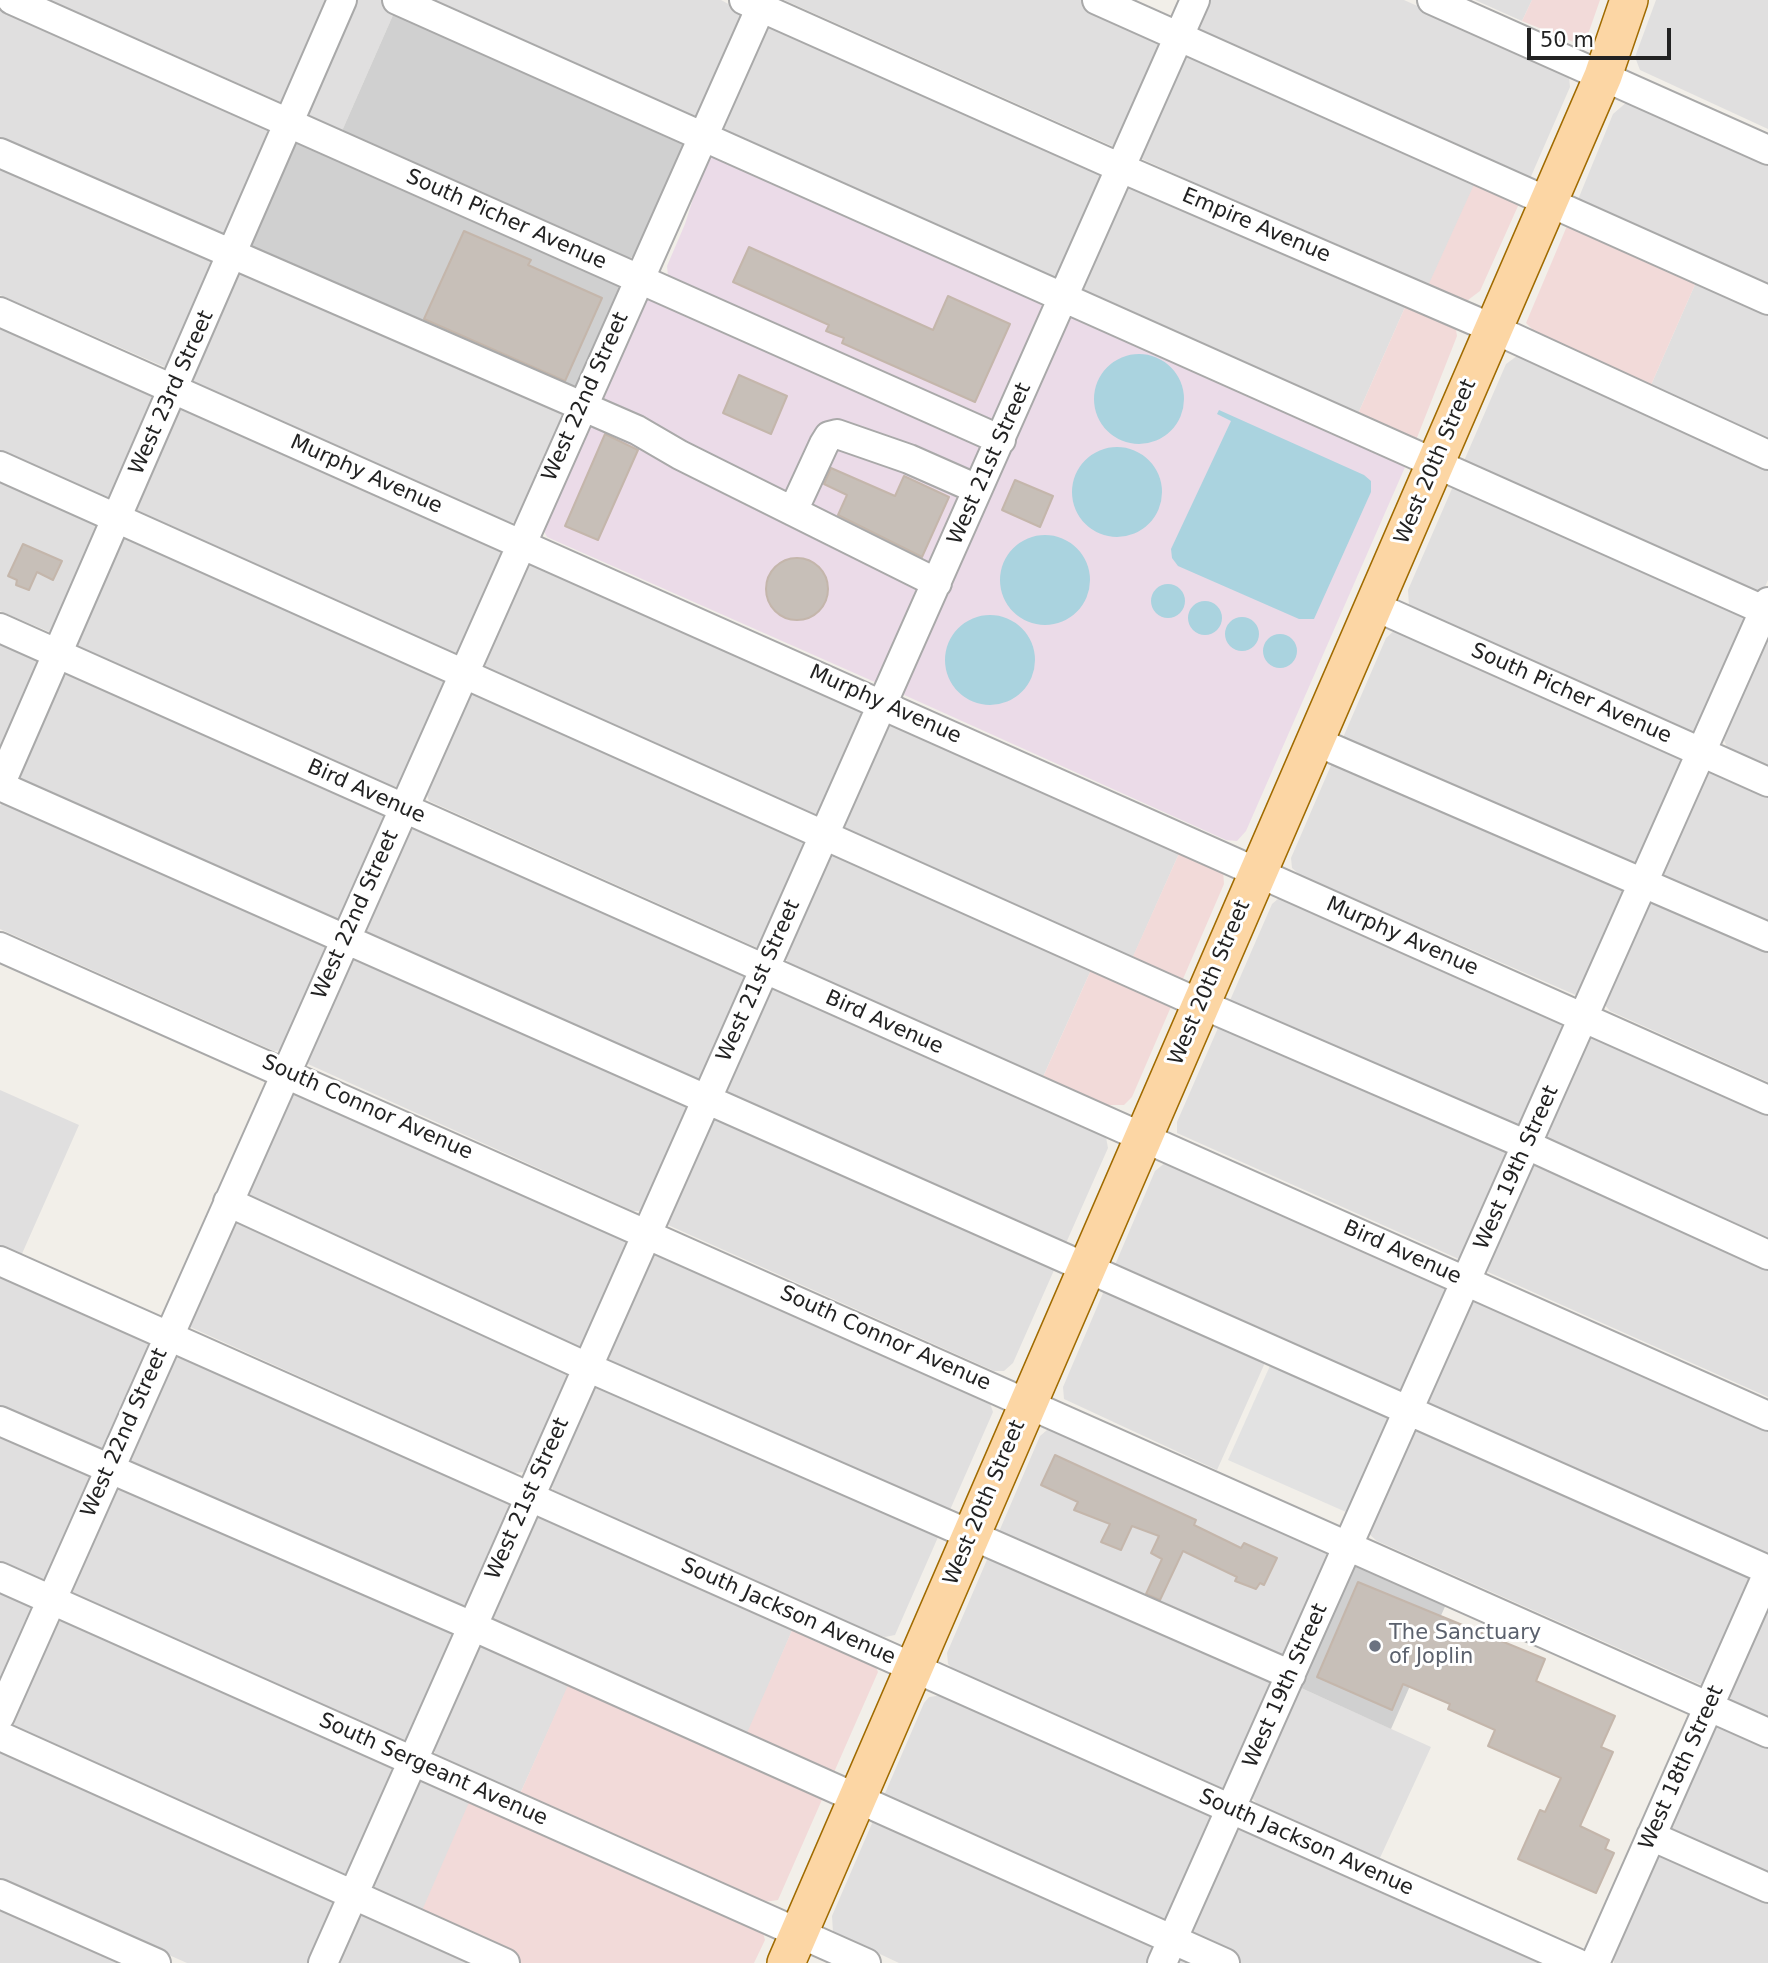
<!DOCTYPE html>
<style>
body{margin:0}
#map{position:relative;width:1768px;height:1963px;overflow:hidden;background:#f2efe9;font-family:"DejaVu Sans",sans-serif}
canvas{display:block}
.scale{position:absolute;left:1527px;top:28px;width:144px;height:32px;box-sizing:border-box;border:4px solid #222;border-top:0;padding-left:9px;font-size:21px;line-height:24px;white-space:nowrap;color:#222;-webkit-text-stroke:5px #fff;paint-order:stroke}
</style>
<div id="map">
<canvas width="1768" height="1963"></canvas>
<div class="scale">50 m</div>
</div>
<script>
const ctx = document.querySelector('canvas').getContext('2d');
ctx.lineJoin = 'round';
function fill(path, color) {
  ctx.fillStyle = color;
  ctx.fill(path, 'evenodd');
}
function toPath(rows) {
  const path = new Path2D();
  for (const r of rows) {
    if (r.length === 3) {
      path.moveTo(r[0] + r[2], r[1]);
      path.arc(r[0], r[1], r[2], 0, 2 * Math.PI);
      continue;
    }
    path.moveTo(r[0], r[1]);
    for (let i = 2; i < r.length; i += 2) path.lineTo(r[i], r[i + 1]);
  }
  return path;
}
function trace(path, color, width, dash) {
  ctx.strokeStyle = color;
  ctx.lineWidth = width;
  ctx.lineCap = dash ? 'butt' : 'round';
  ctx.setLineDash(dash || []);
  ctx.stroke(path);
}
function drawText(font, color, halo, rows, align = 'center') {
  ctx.font = font + ' "DejaVu Sans",sans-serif';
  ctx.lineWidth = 6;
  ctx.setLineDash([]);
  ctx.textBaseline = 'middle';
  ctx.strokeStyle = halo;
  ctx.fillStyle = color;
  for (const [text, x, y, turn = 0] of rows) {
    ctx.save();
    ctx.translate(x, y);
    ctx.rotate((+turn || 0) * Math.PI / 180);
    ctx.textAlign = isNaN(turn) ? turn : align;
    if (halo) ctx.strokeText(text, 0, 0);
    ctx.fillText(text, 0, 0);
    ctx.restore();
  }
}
const residential = toPath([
 [49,0,331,0,283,103],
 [350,0,721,0,743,12,694,137,397,6,342,131,306,114],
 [784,0,1083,0,1168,41,1116,146,1112,146],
 [1208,0,1404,0,1562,71,1569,76,1570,87,1522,197,1427,288,1142,159,1141,155],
 [1475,0,1532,0,1522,21],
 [1656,0,1768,0,1768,129,1640,70,1635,57],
 [0,6,270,130,167,368,0,295],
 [773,25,1104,173,1054,300,709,148,767,26],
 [1628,101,1768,161,1768,439,1651,385,1704,264,1575,207,1613,114],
 [1129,184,1406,305,1350,432,1070,309],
 [240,255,576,401,518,523,507,522,195,383,192,379],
 [0,322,155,395,52,633,0,611],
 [1517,356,1768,465,1768,580,1705,722,1695,731,1691,732,1409,606,1408,590,1506,364],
 [178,406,505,551,401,786,391,787,77,647,75,643],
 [528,562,865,709,760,949,429,801,426,792],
 [1396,629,1684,757,1578,996,1300,875,1292,868,1291,858,1386,638],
 [1768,632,1768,765,1727,747,1723,738],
 [0,639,41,659,0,766],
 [63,669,386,814,283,1050,274,1051,0,929,0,806,55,674],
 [891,721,1181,849,1130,964,1100,950,1043,1077,789,963,784,957,885,726],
 [1712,770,1768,793,1768,1082,1610,1011,1604,1004,1708,771],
 [414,826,748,974,644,1211,633,1211,308,1064,306,1060,410,829],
 [1279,898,1568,1022,1461,1260,1177,1133,1177,1122,1272,904],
 [776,989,1105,1132,1108,1148,1013,1363,1004,1371,994,1371,668,1225,770,990],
 [1589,1035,1768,1110,1768,1397,1488,1272,1486,1266],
 [0,1090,79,1125,21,1256,0,1247],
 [290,1091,629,1242,525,1472,513,1473,188,1326],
 [1166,1162,1449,1285,1398,1413,1268,1356,1217,1470,1064,1399,1063,1387,1155,1171],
 [655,1253,989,1400,993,1412,895,1635,885,1637,871,1633,553,1490,551,1482,650,1256],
 [0,1274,145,1338,151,1346,48,1578,43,1579,0,1563],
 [1473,1299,1768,1427,1768,1551,1712,1679,1704,1686,1377,1541,1369,1534],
 [179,1356,512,1504,409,1740,404,1742,73,1594,71,1589,170,1364],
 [1054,1429,1333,1552,1225,1789,956,1672,948,1664,947,1653,1040,1436,1047,1430],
 [536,1516,543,1516,794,1626,744,1743,577,1667,520,1794,437,1756,433,1749],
 [0,1591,28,1603,33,1609,0,1692],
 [1768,1603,1768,1717,1731,1701,1729,1692],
 [62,1620,395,1768,313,1963,187,1963,0,1880,0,1746,53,1628],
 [1299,1687,1431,1747,1379,1860,1260,1807,1253,1799,1251,1795],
 [944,1695,1214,1815,1154,1963,899,1963,833,1932,832,1916,924,1703,929,1697],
 [1716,1724,1768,1744,1768,1963,1614,1963,1613,1953],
 [423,1780,470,1800,492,1963,336,1963,418,1781],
 [1244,1827,1550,1963,1175,1963,1234,1834],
 [0,1907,128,1963,0,1963]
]);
const commercial = toPath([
 [1532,0,1600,0,1586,40,1576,43,1522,21],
 [1477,178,1522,197,1480,291,1464,303,1427,288],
 [1575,207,1704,264,1651,385,1539,336,1526,323],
 [1406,305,1447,324,1456,330,1457,336,1409,458,1350,432],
 [1181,849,1223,870,1224,884,1132,1097,1124,1105,1106,1105,1043,1077,1100,950,1130,963],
 [794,1626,875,1665,878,1672,778,1900,764,1902,520,1794,576,1667,743,1742],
 [470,1800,762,1929,765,1940,754,1963,492,1963,414,1929]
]);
const industrial = toPath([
 [709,148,1054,300,996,421,668,276,667,266,685,224],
 [650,297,984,447,877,683,547,537,543,529,646,298],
 [1070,309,1409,458,1246,831,1237,841,1226,840,902,694]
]);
const religious = toPath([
 [397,6,694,137,635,257,629,258,342,131],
 [298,140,621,285,622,290,576,401,240,255,288,145],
 [1356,1564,1447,1602,1391,1729,1299,1687]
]);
const parking = toPath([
 [1273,1359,1391,1412,1346,1512,1228,1460]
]);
const water = toPath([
 [1139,399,45],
 [1219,410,1364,475,1371,481,1371,492,1314,619,1299,619,1178,566,1172,558,1171,549,1231,421,1217,414],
 [1117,492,45],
 [1045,580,45],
 [1168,601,17],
 [1205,618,17],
 [990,660,45],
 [1242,634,17],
 [1280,651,17]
]);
const building = toPath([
 [464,231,531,260,528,265,602,298,565,381,424,319,464,231],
 [749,247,933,330,948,296,1010,324,975,402,842,343,844,338,826,331,829,325,733,282,749,247],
 [739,375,787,396,771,434,723,413,739,375],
 [605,434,638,450,598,540,565,526,605,434],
 [831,468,895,496,904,476,949,497,922,557,838,515,847,495,824,484,831,468],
 [1015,480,1053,496,1040,527,1002,510,1015,480],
 [23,544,62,561,53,580,37,572,29,590,16,585,17,580,8,576,23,544],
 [797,589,31],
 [1055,1455,1196,1520,1194,1525,1241,1548,1244,1543,1277,1558,1264,1585,1260,1583,1256,1589,1235,1581,1237,1577,1183,1551,1160,1600,1146,1594,1162,1559,1151,1553,1159,1536,1132,1526,1121,1550,1101,1542,1110,1524,1074,1510,1078,1502,1041,1485,1055,1455],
 [1358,1582,1545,1659,1536,1681,1615,1716,1601,1747,1613,1752,1580,1826,1609,1840,1605,1849,1614,1853,1596,1893,1518,1859,1540,1810,1545,1812,1561,1778,1488,1746,1495,1730,1448,1709,1450,1704,1403,1684,1392,1710,1317,1677,1358,1582]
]);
const minor = toPath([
 [12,0,1001,440],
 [397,0,1768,612],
 [744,0,1121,168,1494,329,1768,455],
 [1097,0,1768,300],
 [1432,0,1768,150],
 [0,153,637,430,680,455,937,583],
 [0,312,1768,1100],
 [0,466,1201,1004,1527,1145,1768,1255],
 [793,511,824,444,829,436,837,434,909,459,977,489],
 [1374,606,1768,782],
 [0,628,1768,1416],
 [1315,741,1768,937],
 [0,785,342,0],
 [0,786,1768,1570],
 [0,947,1768,1733],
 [228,1202,587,1367,1291,1675],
 [0,1261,1577,1963],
 [0,1421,472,1626,1225,1963],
 [0,1577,866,1963],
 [0,1716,764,0],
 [0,1736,505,1963],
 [1651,1836,1768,1888],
 [0,1894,156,1963],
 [323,1963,1195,0],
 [1162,1963,1768,602],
 [1595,1963,1768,1573]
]);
const major = toPath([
 [786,1963,1603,76,1629,0]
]);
const markers = [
 [1375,1646,7,"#6b7280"]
];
const streetNames = [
 ["South Picher Avenue",506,220,24],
 ["Empire Avenue",1256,226,23],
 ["West 23rd Street",172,393,-66],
 ["West 22nd Street",586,397,-66],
 ["West 20th Street",1436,462,-67],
 ["West 21st Street",990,464,-66],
 ["Murphy Avenue",366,475,24],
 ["South Picher Avenue",1571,694,24],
 ["Murphy Avenue",885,705,24],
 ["Bird Avenue",366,792,24],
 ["West 22nd Street",356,915,-66],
 ["Murphy Avenue",1402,937,24],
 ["West 21st Street",759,981,-66],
 ["West 20th Street",1210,983,-67],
 ["Bird Avenue",884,1023,24],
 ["South Connor Avenue",367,1108,24],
 ["West 19th Street",1517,1168,-66],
 ["Bird Avenue",1402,1253,24],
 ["South Connor Avenue",885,1339,24],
 ["West 22nd Street",125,1433,-66],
 ["West 21st Street",528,1499,-66],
 ["West 20th Street",985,1503,-67],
 ["South Jackson Avenue",788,1612,24],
 ["West 19th Street",1286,1686,-66],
 ["West 18th Street",1682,1768,-66],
 ["South Sergeant Avenue",433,1770,24],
 ["South Jackson Avenue",1306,1843,24]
];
const worshipNames = [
 ["The Sanctuary",1389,1634],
 ["of Joplin",1389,1658]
];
fill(residential, '#e0dfdf');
fill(commercial, '#f2dad9');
fill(industrial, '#ebdbe8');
fill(religious, '#d0d0d0');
fill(parking, '#e2e2e2');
fill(water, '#aad3df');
fill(building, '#c7bfb8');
trace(building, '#c4b6ab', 2);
trace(minor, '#a9a9a9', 32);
trace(major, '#a06b00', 40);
trace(minor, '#fff', 28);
trace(major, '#fcd6a4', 37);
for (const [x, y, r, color] of markers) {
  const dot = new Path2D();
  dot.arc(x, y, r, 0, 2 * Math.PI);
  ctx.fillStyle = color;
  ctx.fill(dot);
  trace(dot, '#fff', 2.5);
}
drawText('21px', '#222', '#fff', streetNames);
drawText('21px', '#5b616d', '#fff', worshipNames, 'left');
</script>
